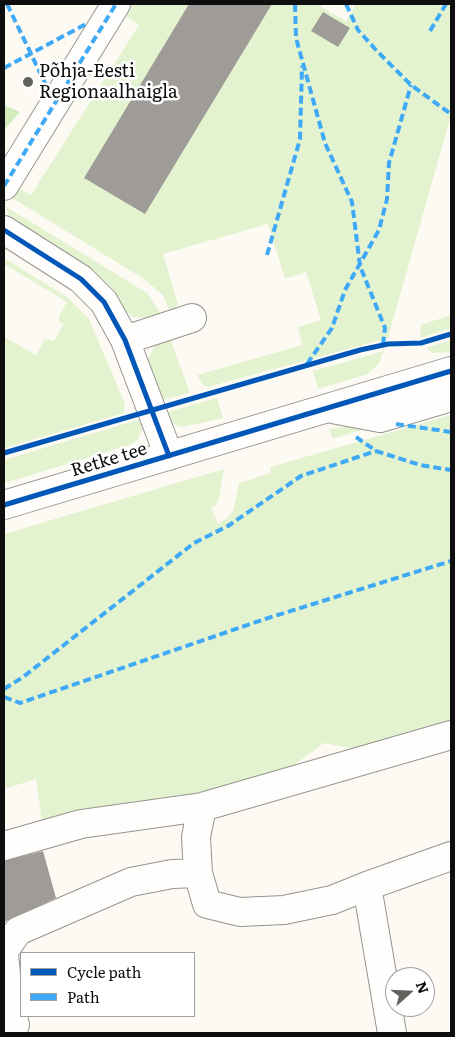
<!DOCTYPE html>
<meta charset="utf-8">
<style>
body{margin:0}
#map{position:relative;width:455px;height:1037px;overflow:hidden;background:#fcfaf2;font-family:Literata,serif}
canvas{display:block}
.frame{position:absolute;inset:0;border:5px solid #0e0e0e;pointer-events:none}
.legend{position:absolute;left:20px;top:952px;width:175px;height:65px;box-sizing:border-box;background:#fff;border:1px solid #9f9f9f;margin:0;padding:6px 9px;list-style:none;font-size:15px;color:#0e0e0e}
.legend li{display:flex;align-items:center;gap:10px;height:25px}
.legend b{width:25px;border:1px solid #9f9f9f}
.north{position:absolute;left:385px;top:967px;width:50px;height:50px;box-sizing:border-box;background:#fff;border:1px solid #9f9f9f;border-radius:50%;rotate:70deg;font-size:14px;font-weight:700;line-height:20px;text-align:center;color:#0e0e0e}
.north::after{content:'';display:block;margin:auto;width:18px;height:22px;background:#61615e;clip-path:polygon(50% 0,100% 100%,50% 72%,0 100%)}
</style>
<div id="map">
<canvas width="455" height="1037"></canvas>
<div class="frame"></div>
<ul class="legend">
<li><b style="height:6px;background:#0057b8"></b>Cycle path</li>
<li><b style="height:6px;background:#3fa9f5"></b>Path</li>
</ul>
<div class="north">N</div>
</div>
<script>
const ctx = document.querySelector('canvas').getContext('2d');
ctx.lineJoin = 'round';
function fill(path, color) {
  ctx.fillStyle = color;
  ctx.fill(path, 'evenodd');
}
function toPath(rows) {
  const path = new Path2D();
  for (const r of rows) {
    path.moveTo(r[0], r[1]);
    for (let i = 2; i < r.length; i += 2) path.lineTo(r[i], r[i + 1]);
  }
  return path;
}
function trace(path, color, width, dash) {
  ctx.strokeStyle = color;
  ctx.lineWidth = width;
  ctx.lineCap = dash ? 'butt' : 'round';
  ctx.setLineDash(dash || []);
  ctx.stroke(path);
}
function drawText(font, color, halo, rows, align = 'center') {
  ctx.font = font + ' Literata,serif';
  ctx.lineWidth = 5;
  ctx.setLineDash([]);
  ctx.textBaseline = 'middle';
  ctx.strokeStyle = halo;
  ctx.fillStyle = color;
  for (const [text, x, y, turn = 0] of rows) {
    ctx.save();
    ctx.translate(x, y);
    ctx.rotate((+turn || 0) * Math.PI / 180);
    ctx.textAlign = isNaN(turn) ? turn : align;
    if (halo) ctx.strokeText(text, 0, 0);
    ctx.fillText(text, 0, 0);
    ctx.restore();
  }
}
const green = toPath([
 [131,4,321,4,321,7,346,21,356,4,451,4,451,115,388,338,208,387,204,386,197,375,302,345,298,327,321,320,306,272,285,279,268,224,163,254,178,304,177,307,169,310,163,295,144,279,9,196,16,186,31,195,139,25,124,15],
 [5,206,147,293,160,313,147,318,133,317,126,311,112,288,87,265,14,221,9,216],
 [4,258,67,297,89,319,125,404,124,413,4,448,4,337,36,355,45,339,54,341,64,324,59,322,59,316,67,302,4,264],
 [451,315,451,328,420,338,421,325],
 [170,338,190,393,163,400,148,362,149,357,155,345],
 [451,340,451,352,432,353,426,348],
 [384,351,379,363,368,374,318,389,313,371],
 [217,398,223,418,182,427,175,425,169,419,167,412],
 [451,415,451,727,365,751,324,743,282,774,169,803,42,821,36,779,4,789,4,534,224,469,219,498,215,506,211,507,218,524,227,518,233,511,239,483,271,473,270,467],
 [141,419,143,428,138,439,130,445,4,483,4,460],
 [388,421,333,439,329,429]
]);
const forest = toPath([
 [4,105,20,112,4,130]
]);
const building = toPath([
 [189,4,272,4,145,214,84,178],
 [323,12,350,28,338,47,311,31],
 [43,851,56,898,4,922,4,861]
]);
const minor = toPath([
 [4,186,116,4],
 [4,230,81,279,104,302,125,340,169,456],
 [125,340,192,318],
 [332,409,380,418,451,397],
 [4,505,451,371],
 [202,807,196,837,198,873,207,904,240,912,284,910,332,900,367,886],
 [4,846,81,824,202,807,451,735],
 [4,951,18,931,131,882,172,874,198,873],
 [4,955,8,993,15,1025],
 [392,1033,367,886,451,856]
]);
const quiet = toPath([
 [7,4,47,87],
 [295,4,296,38,325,143,352,202,360,266,385,328,383,345],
 [346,4,358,30,376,50,411,85,451,114],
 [430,31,446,4],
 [4,68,86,24],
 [4,186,116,4],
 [267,255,300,139,302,66],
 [307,364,332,328,345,290,379,230,387,199,389,163,411,85],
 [396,424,451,432],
 [356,437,376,451,420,465,451,470],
 [4,689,23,677,194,543,228,526,301,476,376,451],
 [4,697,20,703,265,619,451,561]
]);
const cycleway = toPath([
 [4,230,81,279,104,302,125,340,169,456],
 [4,453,360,350,388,344,421,343,451,334],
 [4,505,451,371]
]);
const markers = [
 [28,82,6,"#61615e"]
];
const poiNames = [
 ["Põhja-Eesti",39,72],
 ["Regionaalhaigla",39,93]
];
const streetNames = [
 ["Retke tee",109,460,-17]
];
fill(green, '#e3f3d0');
fill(forest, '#d2ecbd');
fill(building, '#9f9c98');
trace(minor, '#959491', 30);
trace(minor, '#fffefd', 28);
trace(quiet, '#3fa9f5', 4, [8, 4]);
trace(cycleway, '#0057b8', 5);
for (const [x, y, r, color] of markers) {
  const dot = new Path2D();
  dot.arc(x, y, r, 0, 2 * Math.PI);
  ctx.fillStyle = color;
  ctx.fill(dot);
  trace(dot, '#fff', 2);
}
drawText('18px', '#0e0e0e', '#fff', poiNames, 'left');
drawText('18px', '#0e0e0e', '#fff', streetNames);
</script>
